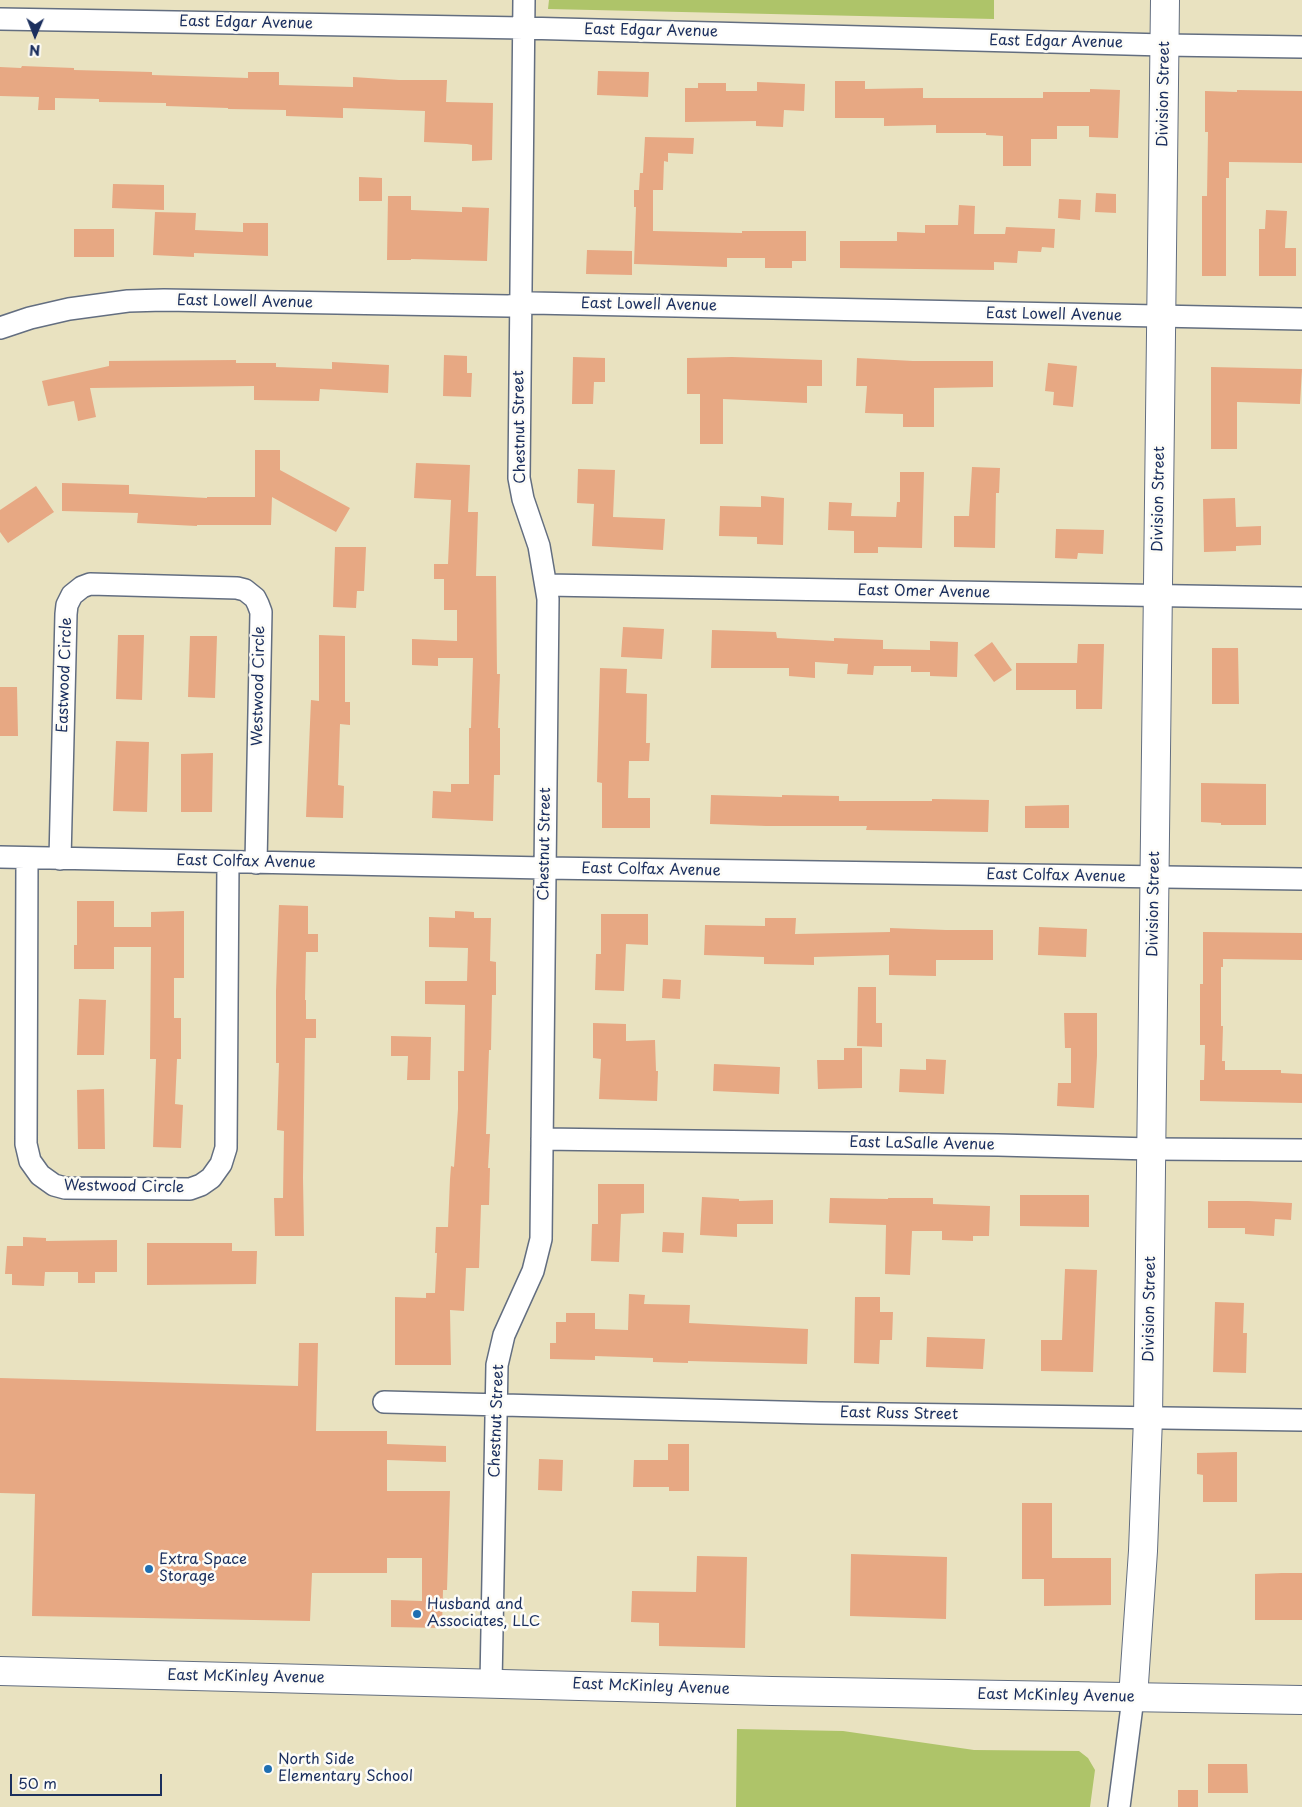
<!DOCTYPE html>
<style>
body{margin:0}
#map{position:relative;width:1302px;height:1807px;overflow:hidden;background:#e9e2c0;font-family:"Playpen Sans",sans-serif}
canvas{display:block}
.north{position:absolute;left:10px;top:10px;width:50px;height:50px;-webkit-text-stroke:4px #fdfcf7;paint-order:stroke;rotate:181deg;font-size:14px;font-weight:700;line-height:20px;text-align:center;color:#1b2f5e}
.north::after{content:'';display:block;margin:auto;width:18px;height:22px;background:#1b2f5e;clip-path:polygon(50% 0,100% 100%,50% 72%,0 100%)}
.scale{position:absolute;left:10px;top:1774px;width:152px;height:22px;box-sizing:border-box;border:2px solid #1b2f5e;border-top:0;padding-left:6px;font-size:15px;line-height:18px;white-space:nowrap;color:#1b2f5e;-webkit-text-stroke:4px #fdfcf7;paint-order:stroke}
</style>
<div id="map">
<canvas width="1302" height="1807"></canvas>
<div class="north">N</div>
<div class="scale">50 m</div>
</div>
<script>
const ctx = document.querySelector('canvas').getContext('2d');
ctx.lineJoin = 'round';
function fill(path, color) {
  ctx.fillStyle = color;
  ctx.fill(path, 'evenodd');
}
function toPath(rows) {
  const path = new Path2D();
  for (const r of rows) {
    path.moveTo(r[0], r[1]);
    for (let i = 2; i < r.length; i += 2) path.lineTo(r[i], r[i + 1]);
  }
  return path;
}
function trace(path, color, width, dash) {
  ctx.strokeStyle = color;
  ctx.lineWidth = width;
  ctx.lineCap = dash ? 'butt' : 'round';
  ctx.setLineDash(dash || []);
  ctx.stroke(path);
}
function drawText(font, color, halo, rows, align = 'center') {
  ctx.font = font + ' "Playpen Sans",sans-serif';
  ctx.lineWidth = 5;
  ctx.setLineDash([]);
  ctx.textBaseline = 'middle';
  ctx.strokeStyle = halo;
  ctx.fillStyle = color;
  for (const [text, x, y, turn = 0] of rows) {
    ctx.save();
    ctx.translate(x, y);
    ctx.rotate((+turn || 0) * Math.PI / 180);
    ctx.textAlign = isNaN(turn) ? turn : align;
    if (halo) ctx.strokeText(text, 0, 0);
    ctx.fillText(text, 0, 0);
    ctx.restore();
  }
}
const green = toPath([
 [549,0,994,0,994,19,548,9],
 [737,1729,843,1731,974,1750,1079,1751,1088,1758,1095,1770,1090,1807,736,1807]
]);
const building = toPath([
 [22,66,74,68,74,70,152,72,152,75,248,78,248,72,279,72,279,85,353,87,353,77,399,80,447,80,446,102,493,103,492,160,472,161,472,145,467,144,424,142,425,111,343,108,343,118,286,116,286,110,228,109,228,108,166,106,166,103,99,102,99,99,55,98,55,110,38,110,39,97,0,96,0,67,21,68],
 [598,71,649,72,648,97,597,95],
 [835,81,865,81,865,89,923,88,923,98,1043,98,1043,92,1090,92,1090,89,1120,90,1118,138,1089,137,1089,126,1057,126,1057,139,1031,139,1031,166,1003,166,1003,136,986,135,986,133,936,133,936,125,884,126,884,118,835,118],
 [757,82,805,84,804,111,784,110,783,127,756,126,756,121,685,122,685,88,698,88,698,83,726,83,726,91,757,91],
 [1237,90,1302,91,1302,163,1229,162,1229,178,1226,178,1226,276,1202,276,1202,196,1207,196,1208,132,1205,132,1205,91,1237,92],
 [645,137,694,138,693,154,668,153,668,162,664,161,663,190,639,190,640,173,643,173],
 [359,177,382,178,382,201,359,201],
 [113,184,164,185,164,210,112,208],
 [634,190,653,190,653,231,742,233,742,231,806,231,806,261,792,261,792,268,765,268,765,258,727,258,727,267,634,264,636,207,634,207],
 [1096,193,1116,194,1116,213,1095,212],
 [388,196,411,196,411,210,462,212,462,207,489,208,487,261,411,259,411,260,387,260],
 [1059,199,1081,200,1080,220,1058,218],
 [959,205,975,206,974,234,1005,234,1006,227,1055,229,1054,248,1042,247,1041,252,1018,251,1017,263,994,262,994,270,840,268,840,241,897,241,897,232,925,233,925,225,958,225],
 [1266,210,1287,211,1285,248,1296,248,1296,276,1259,276,1259,229,1265,229],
 [155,212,196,213,195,230,243,232,243,223,268,223,268,256,194,253,194,257,153,255],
 [74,229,114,229,114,257,74,257],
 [587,250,632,251,632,275,586,274],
 [444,355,467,356,467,373,472,373,471,397,443,396],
 [573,357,605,358,605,382,594,382,593,404,572,404],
 [732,357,822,360,822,386,807,386,807,403,723,399,723,444,700,444,700,394,687,394,687,358],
 [857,358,913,361,993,361,993,387,934,388,934,427,903,427,903,414,865,413,867,386,856,386],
 [236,360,236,363,276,363,276,367,332,369,332,362,389,365,388,393,320,389,319,401,254,400,254,386,90,388,96,417,78,421,74,401,48,406,42,381,109,366,109,361],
 [1048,363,1077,366,1073,407,1053,405,1054,392,1045,391],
 [1211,367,1302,369,1300,404,1237,402,1237,449,1211,449],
 [255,450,280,450,280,470,350,508,336,532,272,497,271,525,197,525,197,526,137,523,138,513,62,511,62,483,129,485,129,494,207,498,207,497,255,497],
 [416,463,470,465,468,512,478,512,476,576,496,576,497,674,500,674,498,728,500,728,500,775,494,775,493,821,432,818,433,791,451,792,451,784,469,784,469,728,471,728,473,658,438,658,438,666,412,665,412,639,457,641,457,610,444,610,444,579,434,579,434,564,448,564,451,500,414,498],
 [972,467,1000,468,999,493,996,493,995,548,954,547,954,516,969,516],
 [578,469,615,470,613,517,665,519,663,550,592,546,594,504,577,503],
 [900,472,924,472,922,548,878,547,878,553,854,553,854,531,828,530,829,502,852,503,851,516,896,517,897,502,900,502],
 [36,486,54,512,8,543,0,532,0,510],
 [761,496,784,498,783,545,757,544,757,537,719,536,720,506,761,507],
 [1235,498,1236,527,1261,526,1261,545,1236,546,1236,551,1204,552,1203,499],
 [1056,529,1104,530,1103,554,1078,553,1077,559,1055,558],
 [335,547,366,547,364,591,357,591,356,608,333,607],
 [623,627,664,629,662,659,621,657],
 [712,630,776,632,777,638,834,641,834,638,883,640,883,649,930,650,930,641,958,642,957,677,930,676,930,672,911,672,911,666,874,666,873,675,847,674,848,664,815,662,815,678,789,676,789,668,711,668],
 [118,635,144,635,142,700,116,699],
 [319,635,345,636,345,702,350,702,350,725,340,724,338,785,344,786,343,818,306,817,311,700,319,701],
 [190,636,217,636,215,698,188,697],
 [992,642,1012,670,994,682,974,655],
 [1078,644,1104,644,1102,709,1076,709,1076,690,1016,690,1016,663,1077,663],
 [1212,648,1238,648,1239,704,1212,704],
 [600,668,627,669,626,693,647,694,646,743,650,743,649,761,629,761,628,798,650,798,650,828,602,828,602,783,597,782],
 [0,687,17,687,18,736,0,736],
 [116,741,149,742,147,812,113,811],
 [213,753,212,812,181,812,181,754],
 [1201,783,1266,784,1266,825,1221,825,1221,823,1201,822],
 [711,795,782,797,782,795,839,796,839,801,932,801,932,799,989,800,988,832,866,830,867,826,766,826,710,824],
 [1069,805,1069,828,1025,828,1025,806],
 [77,901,114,901,114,927,151,927,151,912,184,911,184,978,174,978,174,1018,181,1018,181,1059,177,1059,175,1104,183,1105,181,1148,153,1147,156,1059,150,1059,151,947,114,947,114,969,74,969,74,945,77,945],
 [279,905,308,906,308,934,318,934,318,952,306,952,305,1000,306,1000,306,1019,316,1019,316,1038,305,1038,303,1178,304,1236,275,1236,274,1198,283,1198,284,1131,277,1130,279,1063,276,1063,276,991],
 [455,911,474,912,474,918,491,918,490,961,496,962,496,995,492,995,491,1050,489,1050,486,1134,490,1134,488,1168,490,1168,489,1205,481,1205,479,1268,466,1268,464,1311,450,1310,451,1365,395,1365,395,1297,426,1298,426,1293,435,1293,437,1253,435,1253,436,1227,448,1227,450,1179,451,1166,454,1167,458,1109,458,1071,464,1071,465,1005,425,1004,425,981,467,981,468,948,429,947,429,917,455,918],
 [601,914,648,914,648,945,626,944,624,991,595,990,596,954,601,954],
 [765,918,796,918,795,934,890,932,890,928,946,930,993,930,993,960,936,960,936,976,889,975,889,955,814,957,814,965,764,964,764,957,704,955,705,925,765,926],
 [1039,927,1087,929,1086,957,1038,955],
 [1203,932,1302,933,1302,960,1223,959,1223,967,1221,967,1221,1026,1223,1026,1222,1061,1225,1061,1225,1070,1281,1070,1281,1073,1302,1074,1302,1103,1200,1101,1200,1080,1204,1080,1205,1045,1200,1045,1200,984,1203,984],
 [663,979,681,980,680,999,662,998],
 [858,987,876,987,876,1023,882,1023,882,1047,857,1046],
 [79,999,106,1000,104,1055,77,1055],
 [1064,1013,1097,1013,1097,1056,1094,1108,1057,1106,1058,1083,1071,1083,1071,1048,1065,1048],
 [593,1023,626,1024,626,1041,655,1040,656,1071,658,1071,657,1101,599,1099,601,1059,593,1058],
 [391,1036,431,1037,430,1080,407,1080,408,1056,391,1056],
 [844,1048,862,1048,862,1088,818,1089,817,1060,844,1060],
 [926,1059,946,1060,944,1094,899,1092,900,1069,926,1070],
 [714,1064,780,1067,779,1094,713,1091],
 [104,1089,105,1149,78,1149,77,1090],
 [598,1184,644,1184,644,1213,621,1214,619,1262,591,1261,592,1224,598,1224],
 [1020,1195,1089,1195,1089,1227,1020,1226],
 [702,1197,739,1199,739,1201,773,1200,773,1224,737,1224,737,1237,700,1235],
 [830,1198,888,1199,888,1198,933,1198,933,1204,990,1206,989,1236,973,1236,973,1241,942,1240,942,1231,912,1231,910,1275,885,1274,886,1225,829,1223],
 [1208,1201,1248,1201,1292,1203,1291,1220,1275,1219,1274,1236,1245,1234,1245,1228,1208,1228],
 [663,1232,684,1233,683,1253,662,1252],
 [23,1237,46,1238,46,1241,117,1240,117,1272,95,1272,95,1283,78,1283,78,1272,45,1272,44,1286,12,1285,12,1274,5,1274,7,1246,23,1246],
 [147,1243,232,1243,232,1251,257,1251,256,1284,147,1285],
 [1065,1269,1097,1270,1093,1372,1041,1371,1041,1340,1062,1340],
 [629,1294,645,1295,644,1304,690,1305,689,1323,808,1329,807,1364,688,1361,688,1363,653,1362,653,1358,595,1356,595,1360,550,1359,550,1343,556,1343,556,1322,566,1322,566,1313,595,1313,595,1329,628,1330],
 [855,1297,880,1297,880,1312,893,1312,892,1340,880,1340,879,1364,854,1363],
 [1215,1302,1244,1303,1243,1333,1247,1333,1246,1373,1213,1372],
 [927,1337,985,1339,983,1369,926,1367],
 [299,1343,318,1343,316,1431,387,1431,387,1444,446,1446,446,1462,387,1460,387,1491,450,1491,447,1590,443,1590,442,1628,391,1627,391,1600,422,1601,422,1558,387,1558,387,1573,312,1573,310,1621,32,1616,35,1494,0,1493,0,1378,298,1386],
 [668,1444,689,1444,689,1491,669,1491,669,1487,633,1487,634,1460,668,1460],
 [1237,1452,1237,1502,1203,1502,1203,1475,1197,1474,1197,1453],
 [539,1459,563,1460,562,1491,538,1490],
 [1022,1503,1052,1503,1052,1558,1111,1558,1111,1605,1044,1606,1044,1579,1022,1579],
 [851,1554,947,1557,946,1619,850,1616],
 [697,1556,747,1557,745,1648,659,1646,659,1623,631,1622,632,1591,696,1592],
 [1282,1573,1302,1573,1302,1620,1255,1620,1255,1574],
 [1208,1764,1247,1764,1248,1793,1208,1793],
 [1178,1790,1198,1790,1198,1807,1178,1807]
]);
const street = toPath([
 [0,19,523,28,1164,45,1302,47],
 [0,328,30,318,69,309,128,301,164,300,509,306,532,303,1302,319],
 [546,585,1302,598],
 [0,857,545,868,1302,879],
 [27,858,26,1144,30,1161,40,1175,54,1185,65,1188,190,1189,201,1185,211,1178,221,1164,226,1148,228,862],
 [60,859,66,614,67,605,72,595,82,587,90,584,237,588,245,590,255,598,258,604,261,612,256,863],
 [542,1139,998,1145,1151,1149,1302,1150],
 [384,1402,820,1413,1302,1420],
 [491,1683,497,1365,504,1335,533,1271,541,1239,548,599,539,546,523,499,519,478,524,0],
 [1119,1807,1133,1698]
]);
const secondary = toPath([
 [1133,1698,1143,1551,1148,1418,1165,0]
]);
const primary = toPath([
 [0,1671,772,1691,1302,1700]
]);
const markers = [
 [149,1569,5,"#1f6fb2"],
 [417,1614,5,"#1f6fb2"],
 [268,1769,5,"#1f6fb2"]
];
const streetNames = [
 ["East Edgar Avenue",246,23,1],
 ["East Edgar Avenue",651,31,1],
 ["East Edgar Avenue",1056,42,1],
 ["Division Street",1164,94,-89],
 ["East Lowell Avenue",245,302,1],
 ["East Lowell Avenue",649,305,1],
 ["East Lowell Avenue",1054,315,1],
 ["Chestnut Street",520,427,-91],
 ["Division Street",1159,499,-89],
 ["East Omer Avenue",924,592,1],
 ["Eastwood Circle",65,675,-88],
 ["Westwood Circle",259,686,-89],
 ["Chestnut Street",545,844,-89],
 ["East Colfax Avenue",246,862,1],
 ["East Colfax Avenue",651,870,1],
 ["East Colfax Avenue",1056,876,1],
 ["Division Street",1154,904,-89],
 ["East LaSalle Avenue",922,1144,1],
 ["Westwood Circle",124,1187,1],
 ["Division Street",1150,1309,-89],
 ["East Russ Street",899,1414,1],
 ["Chestnut Street",497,1421,-88],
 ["East McKinley Avenue",246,1677,1],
 ["East McKinley Avenue",651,1687,2],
 ["East McKinley Avenue",1056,1696,1]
];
const poiNames = [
 ["Extra Space",159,1560],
 ["Storage",159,1577],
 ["Husband and",427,1605],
 ["Associates, LLC",427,1622],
 ["North Side",278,1760],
 ["Elementary School",278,1777]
];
fill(green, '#aec469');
fill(building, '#e7a883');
trace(street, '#636e80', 24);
trace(secondary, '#636e80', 30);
trace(primary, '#636e80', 30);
trace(street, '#fff', 21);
trace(secondary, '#fff', 28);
trace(primary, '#fff', 28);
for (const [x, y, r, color] of markers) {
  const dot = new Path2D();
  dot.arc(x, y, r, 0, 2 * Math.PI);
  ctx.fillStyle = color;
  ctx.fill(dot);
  trace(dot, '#fdfcf7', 2);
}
drawText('15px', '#1b2f5e', '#fdfcf7', streetNames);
drawText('15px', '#1b2f5e', '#fdfcf7', poiNames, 'left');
</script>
